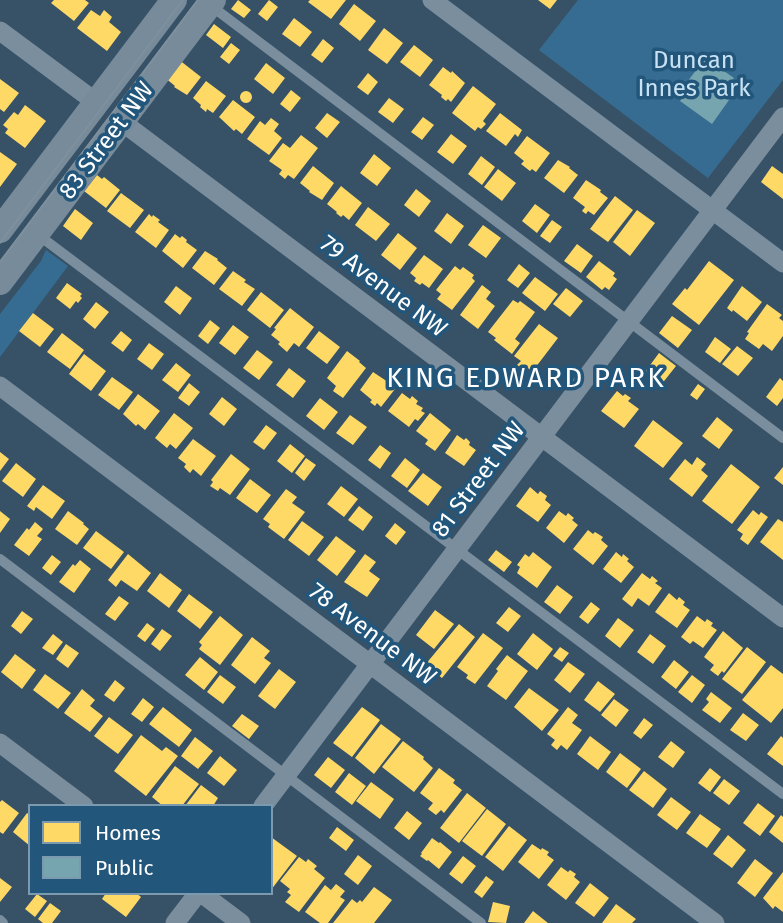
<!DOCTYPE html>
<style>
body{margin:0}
#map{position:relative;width:783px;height:923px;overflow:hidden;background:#375267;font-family:"Fira Sans",sans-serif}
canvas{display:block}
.legend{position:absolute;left:28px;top:804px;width:245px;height:91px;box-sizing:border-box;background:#23567b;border:2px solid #7b9ab0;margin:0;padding:9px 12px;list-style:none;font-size:21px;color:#fff}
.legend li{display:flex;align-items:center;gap:14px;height:35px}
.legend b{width:35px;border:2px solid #7b9ab0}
</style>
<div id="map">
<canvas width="783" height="923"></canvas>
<ul class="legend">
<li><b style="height:19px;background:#ffd966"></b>Homes</li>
<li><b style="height:19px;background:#76a5af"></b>Public</li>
</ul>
</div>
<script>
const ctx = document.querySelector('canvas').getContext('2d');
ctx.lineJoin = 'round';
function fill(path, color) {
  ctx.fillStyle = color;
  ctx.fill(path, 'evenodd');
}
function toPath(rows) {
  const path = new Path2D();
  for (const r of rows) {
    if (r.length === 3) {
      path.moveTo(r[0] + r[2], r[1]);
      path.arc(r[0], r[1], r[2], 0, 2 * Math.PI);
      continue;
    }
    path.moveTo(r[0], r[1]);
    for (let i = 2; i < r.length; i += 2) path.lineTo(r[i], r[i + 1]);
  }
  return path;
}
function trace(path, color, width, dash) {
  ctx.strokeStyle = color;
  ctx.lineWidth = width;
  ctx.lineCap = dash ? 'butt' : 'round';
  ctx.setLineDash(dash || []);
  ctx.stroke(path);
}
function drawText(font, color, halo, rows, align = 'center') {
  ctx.font = font + ' "Fira Sans",sans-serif';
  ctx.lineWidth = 7;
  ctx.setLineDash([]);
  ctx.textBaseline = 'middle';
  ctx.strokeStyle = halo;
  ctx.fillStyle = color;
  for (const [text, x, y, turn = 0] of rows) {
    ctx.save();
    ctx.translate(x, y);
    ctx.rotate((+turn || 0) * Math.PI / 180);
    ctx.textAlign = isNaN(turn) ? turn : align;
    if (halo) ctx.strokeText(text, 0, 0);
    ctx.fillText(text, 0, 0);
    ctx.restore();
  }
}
const green = toPath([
 [578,0,783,0,783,80,708,178,539,50],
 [46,250,68,266,0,357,0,314,41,261]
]);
const homes = toPath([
 [54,0,85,0,89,3,74,21,51,3],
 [238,0,251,10,244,18,231,9],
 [269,0,278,7,267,21,258,14],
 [310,0,346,0,331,19,308,2],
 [538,0,557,0,550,9],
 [354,4,376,21,360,41,339,24],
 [91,10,100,16,104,10,112,17,109,22,121,32,107,51,77,28],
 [294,18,312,32,300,47,282,34],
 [214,24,231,37,223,48,206,35],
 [384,28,403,43,387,64,368,50],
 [323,39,334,48,322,63,311,55],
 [231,43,240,50,229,64,220,57],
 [414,45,433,60,420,77,400,62],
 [178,59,201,77,187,95,174,87,175,86,164,77],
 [266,63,285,78,273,94,254,79],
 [443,67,451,73,452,71,465,83,451,102,448,99,446,101,441,97,442,95,429,85],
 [368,73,378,82,368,95,357,87],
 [0,79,19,93,4,112,0,109],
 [206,81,226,96,213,113,207,109,206,112,200,107,201,105,193,98],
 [473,86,496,104,483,121,486,124,481,129,478,127,475,131,452,113],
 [291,90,301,98,290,112,280,104],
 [246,97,6],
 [389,98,404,109,393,123,378,112],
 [233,100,255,117,242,134,236,129,234,131,219,117],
 [25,105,46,121,25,148,5,133,8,129,3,125,14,112,18,115],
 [327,113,340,122,327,138,315,128],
 [500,113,522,130,518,137,515,134,506,146,486,131],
 [423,117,434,125,422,140,411,132],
 [271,118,279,124,274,131,282,138,269,155,247,139,260,121,265,125],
 [451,134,467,146,453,164,437,152],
 [301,135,318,148,294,179,288,175,285,179,279,174,282,170,269,161,283,143,290,148],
 [527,136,550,153,536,172,532,169,530,171,521,164,524,161,514,153],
 [0,152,17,164,0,187],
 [374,154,391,168,377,186,360,173],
 [481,156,495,167,482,185,468,174],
 [558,160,570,167,569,168,578,175,564,193,544,178],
 [313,166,334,183,322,200,309,192,310,191,300,183],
 [772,166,783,174,783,199,761,182],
 [498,169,516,183,502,201,484,187],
 [97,175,102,179,104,177,120,190,106,208,84,191],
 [586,180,601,190,600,192,608,198,594,215,588,211,586,214,582,211,585,207,573,198],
 [341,186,362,203,349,220,343,215,341,217,336,213,337,212,327,204],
 [416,189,431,201,419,217,404,205],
 [121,193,144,210,130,228,107,211],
 [615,196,633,210,608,242,590,229],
 [535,204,550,215,537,233,522,221],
 [368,207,390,224,376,241,355,225],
 [75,209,93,223,81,240,63,226],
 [637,210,655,223,630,256,613,242],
 [447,213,464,226,451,244,434,231],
 [149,214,152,217,153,215,160,220,158,222,169,230,156,248,135,232],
 [552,220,562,227,550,243,540,236],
 [483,225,501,238,486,258,468,245],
 [398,233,417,248,400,270,381,255],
 [175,234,180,238,182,236,187,240,186,242,197,250,183,268,162,251],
 [577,244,593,256,581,273,564,261],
 [205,251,218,259,217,260,227,268,214,285,192,268],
 [424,255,443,269,429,288,422,283,420,285,414,281,416,278,410,273],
 [599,261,615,273,613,276,617,279,609,290,605,287,602,290,586,277],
 [709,261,734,280,699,325,672,304,685,288,687,290],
 [519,264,530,273,518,288,507,280],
 [455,266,460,270,463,267,474,275,472,278,475,281,452,310,437,299,441,294,436,290],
 [233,271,246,280,244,282,255,289,242,306,219,289],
 [535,277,558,294,545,311,522,293],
 [67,283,82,294,80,296,82,298,78,303,76,301,70,309,56,298],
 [482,285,491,292,486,299,495,306,478,329,460,315],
 [176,286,192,298,180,315,164,302],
 [742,286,762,302,747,321,733,310,732,312,727,308],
 [566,288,583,301,570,317,553,304],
 [261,292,284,310,270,328,247,310],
 [513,300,518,303,520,301,535,312,515,339,520,343,512,354,494,340,496,338,488,332],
 [96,302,109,312,95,329,83,319],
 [767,304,782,315,779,318,783,321,783,336,772,351,763,344,759,349,745,339,749,333,747,332],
 [290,308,314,327,299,347,294,343,287,352,278,344,280,342,271,335,276,329,274,328],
 [33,313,54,329,40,347,19,331],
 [672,316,692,330,678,348,659,333],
 [210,320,220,328,208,344,198,336],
 [539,324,558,338,532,372,528,368,525,371,517,365,521,361,514,356],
 [233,325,249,337,235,355,219,343],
 [121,331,132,340,123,352,111,343],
 [319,331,340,347,327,364,306,348],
 [62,333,84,350,70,369,47,352],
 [715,337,731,349,720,363,705,352],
 [149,343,164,354,152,370,137,359],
 [737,346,753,358,738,376,722,364],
 [257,350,273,362,259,380,243,368],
 [347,351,360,361,359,362,366,368,343,398,333,391,336,386,327,378],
 [659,353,676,366,661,385,645,372],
 [84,354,106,371,91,391,69,374],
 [176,363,191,375,178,392,162,380],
 [289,368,306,381,293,398,276,385],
 [373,372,388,382,387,383,395,389,381,407,377,403,375,406,370,402,372,400,360,390],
 [112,377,133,392,119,410,98,395],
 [780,378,783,381,783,398,777,406,766,397],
 [189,383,200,392,189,406,178,398],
 [698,384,705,389,697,400,690,395],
 [617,391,623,396,625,394,631,398,628,401,639,409,624,428,601,411],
 [402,393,410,399,412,396,418,401,416,404,423,408,421,411,425,413,418,421,415,419,409,427,388,411],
 [138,394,160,411,145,430,138,424,136,426,123,414],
 [222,397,237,409,224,426,209,414],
 [320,398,338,412,324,430,306,416],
 [174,413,193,428,176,449,170,444,167,448,155,438],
 [430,413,451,430,435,451,425,444,428,440,416,431],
 [350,415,367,427,353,445,336,433],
 [717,417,733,430,719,449,702,436],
 [653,420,683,443,663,468,634,446],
 [266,425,277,433,264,450,253,442],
 [457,435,464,440,466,438,470,442,469,445,476,450,464,466,445,453],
 [193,439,216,456,201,476,193,469,190,473,184,467,186,464,178,458],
 [290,444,305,456,292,473,277,461],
 [380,445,391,453,380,469,368,460],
 [0,452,9,459,0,471],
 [231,454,250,469,230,495,220,488,218,491,210,486,213,482,211,480],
 [697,457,706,464,701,470,708,476,692,497,669,479,685,459,692,465],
 [306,458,316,465,304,481,295,473],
 [405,458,420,470,407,488,391,476],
 [16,463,36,479,23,497,2,481],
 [731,464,760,487,732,524,702,501],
 [783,467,783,485,774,478],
 [423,473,442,487,428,506,408,491],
 [250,479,271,495,257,513,236,498],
 [43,485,65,501,52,519,36,507,34,511,27,506],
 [341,486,358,499,344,517,327,504],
 [530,487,538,494,540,491,547,496,545,500,551,505,538,522,516,506],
 [286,489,297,497,292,503,305,512,284,539,268,527,270,524,263,519],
 [359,506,373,517,363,531,348,520],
 [753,510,759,515,761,512,768,517,748,545,740,539,743,534,737,530],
 [0,511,10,519,0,533],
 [68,511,84,523,83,524,89,529,77,545,55,529],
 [559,511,566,516,568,513,574,518,572,520,578,525,564,543,546,528],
 [778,519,783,522,783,560,760,542],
 [302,521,324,537,309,556,288,540],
 [35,522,43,529,37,536,42,539,29,556,14,545,27,528,29,530],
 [395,523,406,532,396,545,385,536],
 [588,530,593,534,595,532,603,537,601,540,608,546,593,565,573,549],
 [96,531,124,552,111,569,83,548],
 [336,536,356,551,337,576,317,560],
 [496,550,512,562,504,572,488,560],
 [533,552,552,567,537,588,517,573,520,567,517,565,525,554,529,557],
 [616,552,622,557,623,554,629,559,627,561,634,567,621,583,603,569],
 [128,554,151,573,137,591,121,580,116,587,108,580],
 [365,554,376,562,369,571,380,579,367,597,344,582],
 [52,555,61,562,51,575,42,568],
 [80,560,91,569,74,593,59,582,73,564,75,566],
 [160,573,182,590,169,608,147,591],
 [642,573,650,579,652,576,658,581,655,583,662,588,649,606,638,598,632,607,622,599],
 [557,585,573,597,560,614,544,602],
 [669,593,677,600,679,597,685,602,683,605,690,610,677,628,655,612],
 [189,594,213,612,200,629,177,611],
 [119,596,129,603,115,621,105,614],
 [591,602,600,609,588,624,579,617],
 [509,607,521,616,508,632,496,623],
 [435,610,454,624,434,649,416,635],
 [22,611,33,619,21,634,11,626],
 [220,616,243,635,220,665,199,649,202,645,199,642],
 [697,616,705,622,707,619,713,623,711,626,717,630,703,648,693,641,690,644,681,637],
 [618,618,634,630,620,648,605,636],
 [147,623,155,629,145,642,137,636],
 [459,624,475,637,442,678,425,665],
 [162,629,172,636,160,651,151,644],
 [723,631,743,648,724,673,722,671,718,676,710,670,714,665,704,657],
 [483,633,503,648,475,684,466,678,468,675,457,667],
 [533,633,553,649,537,670,517,654],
 [53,634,63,642,53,655,42,648],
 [650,634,666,646,653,664,637,652],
 [252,637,270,651,264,658,271,663,255,684,231,665],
 [66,644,79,653,68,668,56,659],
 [560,647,569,653,562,662,553,656],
 [747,647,766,662,742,694,722,679],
 [15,654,36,670,22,689,1,672],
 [507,655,528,671,506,700,487,686,498,671,496,669],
 [200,657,218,672,204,690,185,675],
 [674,660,689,672,676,689,661,677],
 [568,662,585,674,570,693,554,680],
 [771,665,783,674,783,708,771,723,742,700],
 [279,669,296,682,275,709,258,696],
 [45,674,71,693,58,709,33,690],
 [220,675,236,687,223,704,207,692],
 [692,675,705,685,692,703,678,692],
 [115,680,125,688,114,702,104,695],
 [598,681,615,694,600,712,584,700],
 [529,688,559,710,542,731,514,707],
 [82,689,95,700,90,706,103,716,90,732,64,713],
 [711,692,732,708,720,723,702,710,709,702,706,699],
 [143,698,154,707,142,722,131,714],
 [614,699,629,710,616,727,601,715],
 [163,707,192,730,179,747,149,724],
 [362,707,380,720,352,757,333,743],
 [568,707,578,715,572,723,582,730,567,750,561,745,557,750,551,745,555,740,547,734],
 [743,713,759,725,746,741,730,730],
 [242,714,259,726,249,739,232,726],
 [109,717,133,735,118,754,94,736],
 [644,718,653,725,641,739,633,733],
 [381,724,401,739,374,774,355,758],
 [141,735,162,751,166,747,178,756,146,796,114,771],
 [590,736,611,752,598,770,577,754],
 [781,736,783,738,783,766,767,754],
 [195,737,213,751,198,769,181,756],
 [403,741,424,757,423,759,433,768,414,792,382,767],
 [671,741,685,752,673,768,658,757],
 [620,753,641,769,627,788,606,772],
 [220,756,237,770,224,786,207,773],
 [328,757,345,770,331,788,314,775],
 [175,766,199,784,182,806,163,806,152,797],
 [439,768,455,780,453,783,462,790,444,813,441,810,436,815,428,809,433,803,420,793],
 [710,768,721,777,710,792,698,783],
 [644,771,667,789,653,808,629,790],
 [349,773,366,786,352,805,335,792],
 [724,779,740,791,729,805,713,793],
 [371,782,394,799,380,819,356,801],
 [201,785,218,798,213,806,185,806],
 [467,793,486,808,459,843,440,828],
 [671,797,691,812,677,830,657,815],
 [2,800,19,813,3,834,0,832,0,802],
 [758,803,775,816,760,836,743,823],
 [487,809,506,824,482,856,462,841],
 [407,811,422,823,409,840,394,828],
 [27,813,30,815,30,846,13,832],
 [700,814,721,829,707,848,686,833],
 [781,815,783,817,783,843,769,832],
 [509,826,527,840,503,871,485,857],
 [337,827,354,840,346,851,329,838],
 [728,835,746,850,732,868,713,854],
 [271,837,297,856,271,890],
 [432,838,439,843,440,842,452,852,439,869,428,860,427,861,420,856,422,854,421,853],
 [532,844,541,850,542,848,549,852,547,855,554,860,539,879,518,862],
 [358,855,372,866,358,885,344,874],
 [463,856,476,866,462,884,449,874],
 [299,857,306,862,308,859,317,866,314,869,325,878,299,912,285,902,291,895,287,892,290,889,280,881],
 [755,859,773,873,755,897,737,883],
 [561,867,568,872,570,870,576,874,574,877,580,882,566,900,547,885],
 [783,872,783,912,775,906,773,909,763,898],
 [486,876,494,882,482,898,474,892],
 [0,878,12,887,0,902],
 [590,883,609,898,594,917,575,903],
 [336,884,345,891,340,897,345,900,328,923,320,923,305,912,325,885,331,890],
 [374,887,392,900,374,923,333,923,352,899,357,903,360,900,362,902],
 [106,893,136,893,141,897,126,917,102,899],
 [37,894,47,901,35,917,25,909],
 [493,902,510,906,506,923,488,922],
 [50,903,61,911,52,923,43,923,38,919],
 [616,904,636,919,632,923,602,923],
 [533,911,548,923,524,923]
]);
const public = toPath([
 [705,58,734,78,721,95,729,100,712,124,680,101,689,88,685,85]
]);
const service = toPath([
 [210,5,783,438],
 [37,234,783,794],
 [0,559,481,923],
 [0,920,3,923]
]);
const minor = toPath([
 [432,0,783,263],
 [0,31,97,103],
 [122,122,783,618],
 [0,386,715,923],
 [0,743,84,806],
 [263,806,783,117],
 [201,893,241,923],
 [175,923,198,893]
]);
const secondary = toPath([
 [0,230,174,0],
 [0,282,213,0]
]);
const tram = toPath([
 [0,243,183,0],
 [0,262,198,0]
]);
const parkNames = [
 ["Duncan",694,61],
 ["Innes Park",694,89]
];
const streetNames = [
 ["83 Street NW",107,141,-53],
 ["79 Avenue NW",383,287,37],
 ["81 Street NW",479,480,-53],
 ["78 Avenue NW",372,635,37]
];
const quarterNames = [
 ["KING EDWARD PARK",526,379]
];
fill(green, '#366c91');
fill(homes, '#ffd966');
fill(public, '#76a5af');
trace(service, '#7b8e9e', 10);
trace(minor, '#7b8e9e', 19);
trace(secondary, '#778b9a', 26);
trace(tram, '#7e909e', 2);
drawText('24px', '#c8e2f4', '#23567b', parkNames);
drawText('24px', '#fff', '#23567b', streetNames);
ctx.letterSpacing = '2px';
drawText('28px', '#fff', '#23567b', quarterNames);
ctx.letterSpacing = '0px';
</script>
